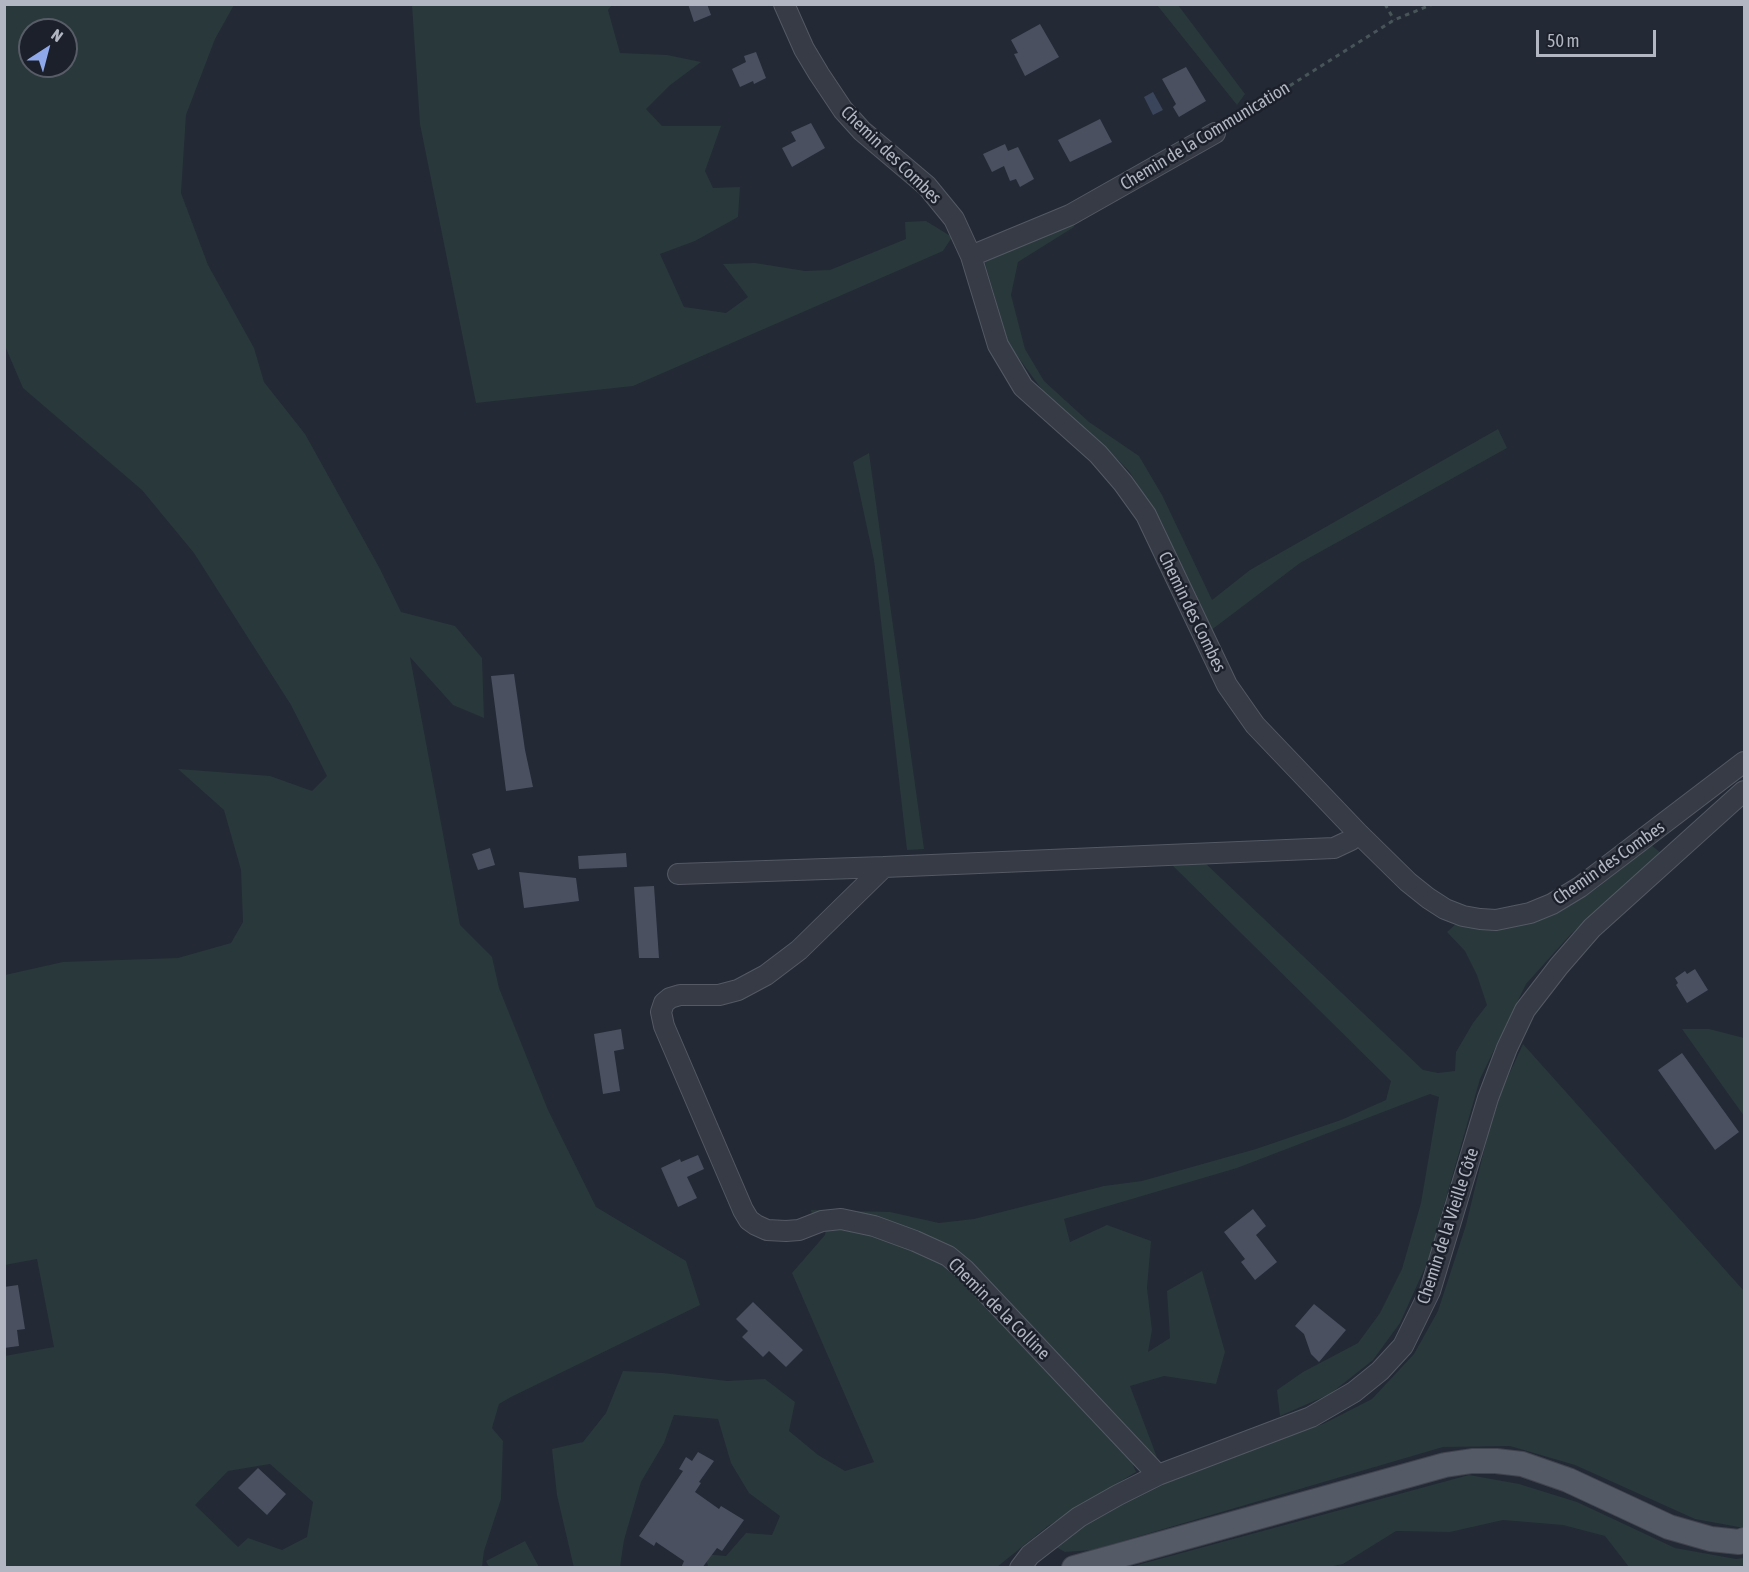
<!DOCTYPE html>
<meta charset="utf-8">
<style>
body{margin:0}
#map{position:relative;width:1749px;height:1572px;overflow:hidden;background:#232935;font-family:"Asap Condensed",sans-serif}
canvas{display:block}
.frame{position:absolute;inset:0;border:6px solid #b1b6c2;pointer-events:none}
.north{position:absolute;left:18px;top:18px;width:60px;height:60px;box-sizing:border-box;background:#1c202b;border:2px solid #585c67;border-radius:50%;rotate:36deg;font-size:16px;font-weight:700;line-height:24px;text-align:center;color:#b1b6c2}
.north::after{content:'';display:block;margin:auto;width:21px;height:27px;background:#8fa8ea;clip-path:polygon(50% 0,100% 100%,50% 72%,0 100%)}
.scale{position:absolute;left:1536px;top:30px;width:120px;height:27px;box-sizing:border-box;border:3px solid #b1b6c2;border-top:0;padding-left:8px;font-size:18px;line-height:21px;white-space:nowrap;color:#b1b6c2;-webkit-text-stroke:4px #1c202b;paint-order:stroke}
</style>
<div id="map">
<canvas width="1749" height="1572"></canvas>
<div class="frame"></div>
<div class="north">N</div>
<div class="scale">50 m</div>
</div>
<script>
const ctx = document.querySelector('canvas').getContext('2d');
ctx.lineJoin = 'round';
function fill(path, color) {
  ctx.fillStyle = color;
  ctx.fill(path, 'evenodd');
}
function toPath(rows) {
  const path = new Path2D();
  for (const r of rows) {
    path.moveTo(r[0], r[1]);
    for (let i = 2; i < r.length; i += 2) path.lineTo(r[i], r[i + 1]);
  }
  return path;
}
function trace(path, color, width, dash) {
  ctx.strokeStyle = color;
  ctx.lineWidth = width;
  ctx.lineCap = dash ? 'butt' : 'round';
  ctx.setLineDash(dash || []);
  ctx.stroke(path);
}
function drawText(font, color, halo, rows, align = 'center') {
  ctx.font = font + ' "Asap Condensed",sans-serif';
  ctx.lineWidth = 5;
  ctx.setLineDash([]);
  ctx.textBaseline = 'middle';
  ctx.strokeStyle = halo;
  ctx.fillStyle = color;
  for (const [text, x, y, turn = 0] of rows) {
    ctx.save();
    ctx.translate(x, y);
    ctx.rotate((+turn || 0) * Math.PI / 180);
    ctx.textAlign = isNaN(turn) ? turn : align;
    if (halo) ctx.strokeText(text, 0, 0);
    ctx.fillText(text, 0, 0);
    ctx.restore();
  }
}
const green = toPath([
 [5,4,234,5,215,39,186,115,181,193,208,265,254,348,264,382,305,434,380,569,401,612,455,626,482,658,484,718,453,705,410,657,460,925,492,957,499,988,548,1110,596,1207,686,1261,700,1305,511,1397,499,1404,492,1428,503,1441,501,1499,484,1551,482,1567,5,1567,5,1356,54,1347,37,1259,5,1265,5,975,63,962,178,958,231,943,243,922,241,870,224,810,178,769,270,776,312,791,327,776,291,705,194,553,142,490,23,388,5,346],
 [30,30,66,30,66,66,30,66],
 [270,1464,313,1502,307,1537,282,1550,248,1538,238,1547,195,1505,228,1471],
 [412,5,612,5,608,10,620,53,667,55,701,62,669,86,646,109,662,126,721,126,705,171,713,188,740,187,738,217,695,241,660,254,684,307,726,313,748,297,723,264,755,263,805,271,830,270,906,239,905,222,926,221,952,237,943,251,633,386,476,403,420,124],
 [1157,5,1178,5,1245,94,1237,105],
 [1068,205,1074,227,1018,262,1011,295,1025,349,1044,381,1089,422,1139,456,1162,495,1212,600,1250,570,1498,429,1507,448,1300,563,1210,631,1162,523,1129,471,1100,442,1043,391,1009,345,982,253],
 [869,453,924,849,907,850,874,560,853,462],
 [1651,845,1661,853,1571,934,1526,984,1480,1079,1428,1261,1400,1323,1373,1360,1330,1394,1280,1416,1277,1390,1303,1372,1358,1343,1380,1313,1402,1269,1421,1203,1439,1097,1430,1094,1237,1168,1064,1219,1070,1242,1107,1225,1151,1241,1147,1288,1152,1330,1148,1352,1170,1338,1167,1291,1202,1271,1225,1352,1216,1384,1164,1376,1130,1386,1158,1460,953,1252,813,1219,811,1210,890,1212,939,1223,974,1219,1104,1186,1142,1181,1256,1149,1341,1120,1386,1100,1391,1081,1169,862,1203,861,1423,1070,1438,1073,1455,1071,1456,1052,1473,1023,1487,1005,1477,975,1465,951,1447,932,1457,923,1494,929,1536,922,1596,889],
 [1682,1029,1709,1029,1744,1038,1744,1116],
 [1523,1044,1744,1291,1744,1528,1695,1519,1575,1465,1510,1446,1443,1447,1092,1550,1065,1552,1056,1547,1096,1513,1164,1479,1323,1424,1372,1399,1414,1354,1438,1311,1466,1225,1495,1105],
 [826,1228,867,1229,917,1248,963,1275,1128,1453,1136,1472,1048,1526,997,1567,707,1567,708,1565,702,1554,726,1556,746,1533,772,1535,780,1516,749,1493,731,1463,718,1419,674,1415,664,1443,641,1482,624,1540,620,1567,574,1568,557,1495,552,1449,583,1442,606,1413,623,1371,663,1373,727,1381,765,1379,795,1402,789,1431,818,1455,845,1471,874,1462,792,1273,825,1235],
 [1469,1475,1519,1484,1577,1502,1675,1548,1736,1559,1744,1558,1744,1567,1629,1567,1605,1536,1563,1525,1503,1520,1450,1532,1396,1531,1343,1564,1328,1567,1130,1567],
 [525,1541,539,1567,489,1567,486,1561]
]);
const water = toPath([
 [1153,92,1163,110,1153,115,1144,97]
]);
const building = toPath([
 [688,4,707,4,711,15,694,22],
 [1040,24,1059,57,1025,76,1014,54,1018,53,1011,40],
 [756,52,766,78,754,84,753,81,740,87,732,69,746,62,744,56],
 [1186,67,1206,101,1179,117,1173,107,1176,104,1162,79],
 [1100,119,1112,142,1070,162,1058,140],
 [811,123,825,148,792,167,782,148,796,141,791,132],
 [1005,144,1008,151,1018,147,1034,179,1020,187,1016,179,1010,181,1004,166,992,172,983,154],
 [514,674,525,750,533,787,506,791,491,676],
 [490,848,495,865,478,870,472,854],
 [626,853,627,867,579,869,578,856],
 [519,872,576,878,579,901,524,908],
 [654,886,659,958,639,958,634,887],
 [1695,969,1708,990,1687,1003,1676,985,1678,983,1675,978,1685,971,1687,974],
 [621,1029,624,1049,614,1051,620,1091,603,1094,594,1034],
 [1682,1053,1739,1132,1715,1150,1658,1070],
 [698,1155,704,1169,687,1177,697,1198,678,1207,661,1168,680,1159,681,1162],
 [1253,1209,1266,1226,1256,1235,1277,1262,1255,1280,1241,1262,1245,1259,1224,1232],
 [18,1285,25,1329,17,1330,19,1346,4,1348,4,1287],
 [753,1302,803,1350,786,1367,769,1351,763,1357,742,1337,748,1331,736,1319],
 [1314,1304,1346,1330,1319,1362,1311,1354,1304,1334,1295,1326],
 [698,1452,714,1461,699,1482,701,1483,695,1492,719,1509,721,1506,744,1520,722,1551,717,1548,702,1568,681,1568,684,1561,656,1542,654,1546,639,1536,683,1471,679,1469,686,1457,692,1461],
 [258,1468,286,1494,267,1515,238,1488]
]);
const path = toPath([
 [1385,4,1394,20],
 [1229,124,1394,20,1433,4]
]);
const minor = toPath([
 [784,4,804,49,819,74,843,110,862,131,927,186,954,219,971,256,998,345,1023,387,1098,454,1123,483,1146,515,1227,685,1255,725,1358,833,1408,882,1428,898,1445,909,1463,916,1480,919,1496,920,1530,913,1552,904,1580,887,1744,762],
 [971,256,1070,215,1215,133],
 [678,874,884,867],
 [1158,1475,965,1270,948,1256,915,1241,874,1226,841,1219,822,1221,799,1230,786,1231,767,1230,756,1225,749,1220,743,1210,664,1026,661,1012,664,1003,670,998,680,995,719,995,738,990,766,975,799,950,884,867,1334,848,1351,840,1358,833],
 [1020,1568,1030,1555,1079,1517,1118,1495,1158,1475,1311,1417,1354,1392,1380,1371,1403,1346,1430,1291,1488,1098,1507,1048,1525,1010,1559,966,1592,928,1744,791]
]);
const major = toPath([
 [1074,1568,1445,1465,1472,1461,1496,1461,1522,1464,1568,1480,1669,1527,1711,1539,1739,1542,1744,1540]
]);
const streetNames = [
 ["Chemin de la Communication",1205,136,-31],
 ["Chemin des Combes",891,155,44],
 ["Chemin des Combes",1192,612,64],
 ["Chemin des Combes",1609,863,-35],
 ["Chemin de la Vieille Côte",1448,1226,-72],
 ["Chemin de la Colline",999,1309,45]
];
fill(green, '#29383a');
fill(water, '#3a455c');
fill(building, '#4a505f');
trace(minor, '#545964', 22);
trace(major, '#40444f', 26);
trace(path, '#475458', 3, [4.5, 4.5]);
trace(minor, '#363b46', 20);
trace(major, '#545a66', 24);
drawText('18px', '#b1b6c2', '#1c202b', streetNames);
</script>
